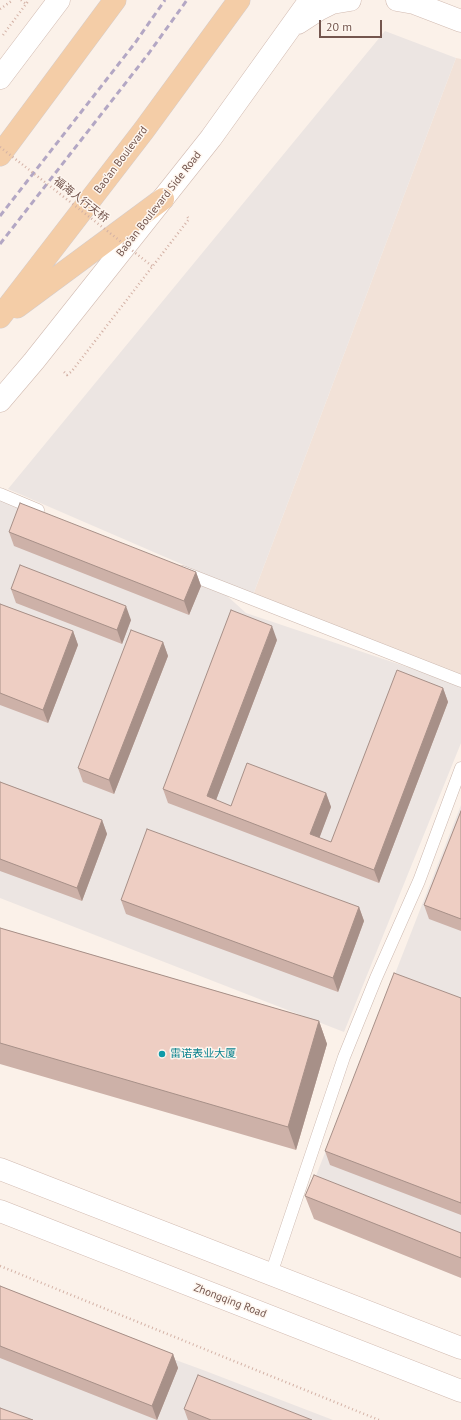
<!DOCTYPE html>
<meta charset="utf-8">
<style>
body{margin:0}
#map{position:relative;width:461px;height:1420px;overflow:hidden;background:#fbf1e9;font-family:"PT Sans",sans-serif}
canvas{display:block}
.scale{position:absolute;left:319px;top:20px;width:63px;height:18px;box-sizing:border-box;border:2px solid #74564e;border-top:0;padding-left:5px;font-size:12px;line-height:14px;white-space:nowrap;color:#74564e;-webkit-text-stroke:3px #fef6ef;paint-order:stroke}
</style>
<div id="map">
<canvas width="461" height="1420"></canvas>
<div class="scale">20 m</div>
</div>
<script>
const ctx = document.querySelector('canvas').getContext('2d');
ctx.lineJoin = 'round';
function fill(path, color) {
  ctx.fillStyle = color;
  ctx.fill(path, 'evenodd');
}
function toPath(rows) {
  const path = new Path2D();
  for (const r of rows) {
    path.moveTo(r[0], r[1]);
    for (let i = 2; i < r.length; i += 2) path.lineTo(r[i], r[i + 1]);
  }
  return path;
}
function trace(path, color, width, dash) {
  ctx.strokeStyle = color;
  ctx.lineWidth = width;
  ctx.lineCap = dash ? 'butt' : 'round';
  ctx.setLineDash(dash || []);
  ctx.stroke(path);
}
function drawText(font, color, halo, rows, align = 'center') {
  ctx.font = font + ' "PT Sans","Noto Sans SC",sans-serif';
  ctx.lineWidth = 3;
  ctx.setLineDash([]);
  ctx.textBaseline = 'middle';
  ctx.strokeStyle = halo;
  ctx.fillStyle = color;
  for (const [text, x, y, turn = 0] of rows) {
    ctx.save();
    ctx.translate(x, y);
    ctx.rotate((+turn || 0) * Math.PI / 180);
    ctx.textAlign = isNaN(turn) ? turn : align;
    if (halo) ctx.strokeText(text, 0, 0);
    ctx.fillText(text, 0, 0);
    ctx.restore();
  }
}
const residential = toPath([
 [456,58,461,59,461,679,253,595]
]);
const industrial = toPath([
 [385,31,456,58,253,595,8,489],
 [0,499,225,594,246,613,461,685,461,743,344,1032,0,898],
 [461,805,461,1244,312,1186],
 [0,1296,203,1370,333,1420,0,1420]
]);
const path = toPath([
 [21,0,26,4],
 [0,9,13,0],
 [3,35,29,0],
 [64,372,67,375,72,371,189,219,186,215],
 [0,1266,379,1420]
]);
const lane = toPath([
 [0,494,38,510],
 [183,572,461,681],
 [271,1274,344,1057,376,978,419,881,461,768]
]);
const secondary = toPath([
 [397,0,414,3,461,21],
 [298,23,318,10,332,3,350,0],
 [0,78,59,0],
 [0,401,34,361,211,138,310,0],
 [0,1169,461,1348],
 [0,1211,461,1391]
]);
const primary = toPath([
 [0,155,115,0],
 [17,307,163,199],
 [0,317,144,130,239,0]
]);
const rail = toPath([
 [0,216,135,43,165,0],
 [0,244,149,53,187,0]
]);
const pathBridge = toPath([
 [0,147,152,266]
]);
const wall = toPath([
 [9,532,196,572,201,586,189,615,14,546],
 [11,589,131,620,122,644,16,603],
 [0,604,73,631,78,645,48,723,0,705],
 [277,640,216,800,231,806,326,793,331,807,319,838,331,842,443,688,448,702,379,883,168,803,163,789],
 [163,642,168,656,114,794,83,782,78,768],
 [0,782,102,820,107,834,82,901,0,871],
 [461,811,461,931,429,919,424,905],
 [121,900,359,907,364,921,338,992,126,914],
 [0,928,319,1021,327,1044,296,1150,0,1064],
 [461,998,461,1215,330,1165,325,1151],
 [305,1196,461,1233,461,1278,314,1219],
 [0,1286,173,1354,178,1368,157,1420,0,1358],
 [184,1409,312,1420,188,1420]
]);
const shadedWall = toPath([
 [196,572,201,586,189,615,184,601],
 [126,606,131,620,122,644,117,630],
 [272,626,277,640,213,808,207,796],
 [73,631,78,645,48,723,43,710],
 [163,642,168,656,114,794,109,780],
 [443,688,448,702,379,883,374,870],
 [326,793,331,807,316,847,310,834],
 [102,820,107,834,82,901,77,888],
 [359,907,364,921,338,992,333,978],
 [319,1021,327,1044,296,1150,288,1127],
 [173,1354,178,1368,157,1420,152,1406]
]);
const building = toPath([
 [20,503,196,572,184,601,9,532,20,503],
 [20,565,126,606,117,630,11,589,20,565],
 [0,604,73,631,43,710,0,693,0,604],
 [231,610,272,626,207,796,231,806,247,763,326,793,310,834,331,842,397,670,443,688,374,870,163,789,231,610],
 [131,630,163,642,109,780,78,768,131,630],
 [0,782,102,820,77,888,0,859,0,782],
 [461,811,461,919,424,905,461,811],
 [147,829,359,907,333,978,121,900,147,829],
 [0,928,319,1021,288,1127,0,1043,0,928],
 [394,973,461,998,461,1203,325,1151,394,973],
 [314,1175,461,1233,461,1258,305,1196,314,1175],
 [0,1286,173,1354,152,1406,0,1346,0,1286],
 [198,1375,312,1420,211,1420,184,1409,198,1375],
 [0,1408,33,1420,0,1420,0,1408]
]);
const markers = [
 [162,1054,4,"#0f9aa8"]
];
const streetNames = [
 ["Bao'an Boulevard",121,160,-53],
 ["福海人行天桥",81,200,38],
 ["Bao'an Boulevard Side Road",159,204,-52],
 ["Zhongqing Road",230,1301,21]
];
const cultureNames = [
 ["雷诺表业大厦",170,1054]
];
fill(residential, '#f2e2d8');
fill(industrial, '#ece5e2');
trace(lane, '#ccb8af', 13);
trace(secondary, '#d1bab0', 23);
trace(primary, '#d5ccca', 23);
trace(path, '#d3b1a5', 2.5, [1, 3]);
trace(lane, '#fff', 12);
trace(secondary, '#fff', 22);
trace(primary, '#f4cda7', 22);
trace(rail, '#b3a7c4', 3, [6, 4]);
trace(pathBridge, '#d3b1a5', 2.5, [1, 3]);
fill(wall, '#cdb1a8');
fill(shadedWall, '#a79088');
fill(building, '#eecec3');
trace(building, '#a79088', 1);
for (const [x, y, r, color] of markers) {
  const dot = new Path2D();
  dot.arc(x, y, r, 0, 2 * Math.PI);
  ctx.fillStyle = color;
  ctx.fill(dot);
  trace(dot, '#fef6ef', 1.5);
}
drawText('11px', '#74564e', '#fef6ef', streetNames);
drawText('11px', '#0d838f', '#fef6ef', cultureNames, 'left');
</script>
